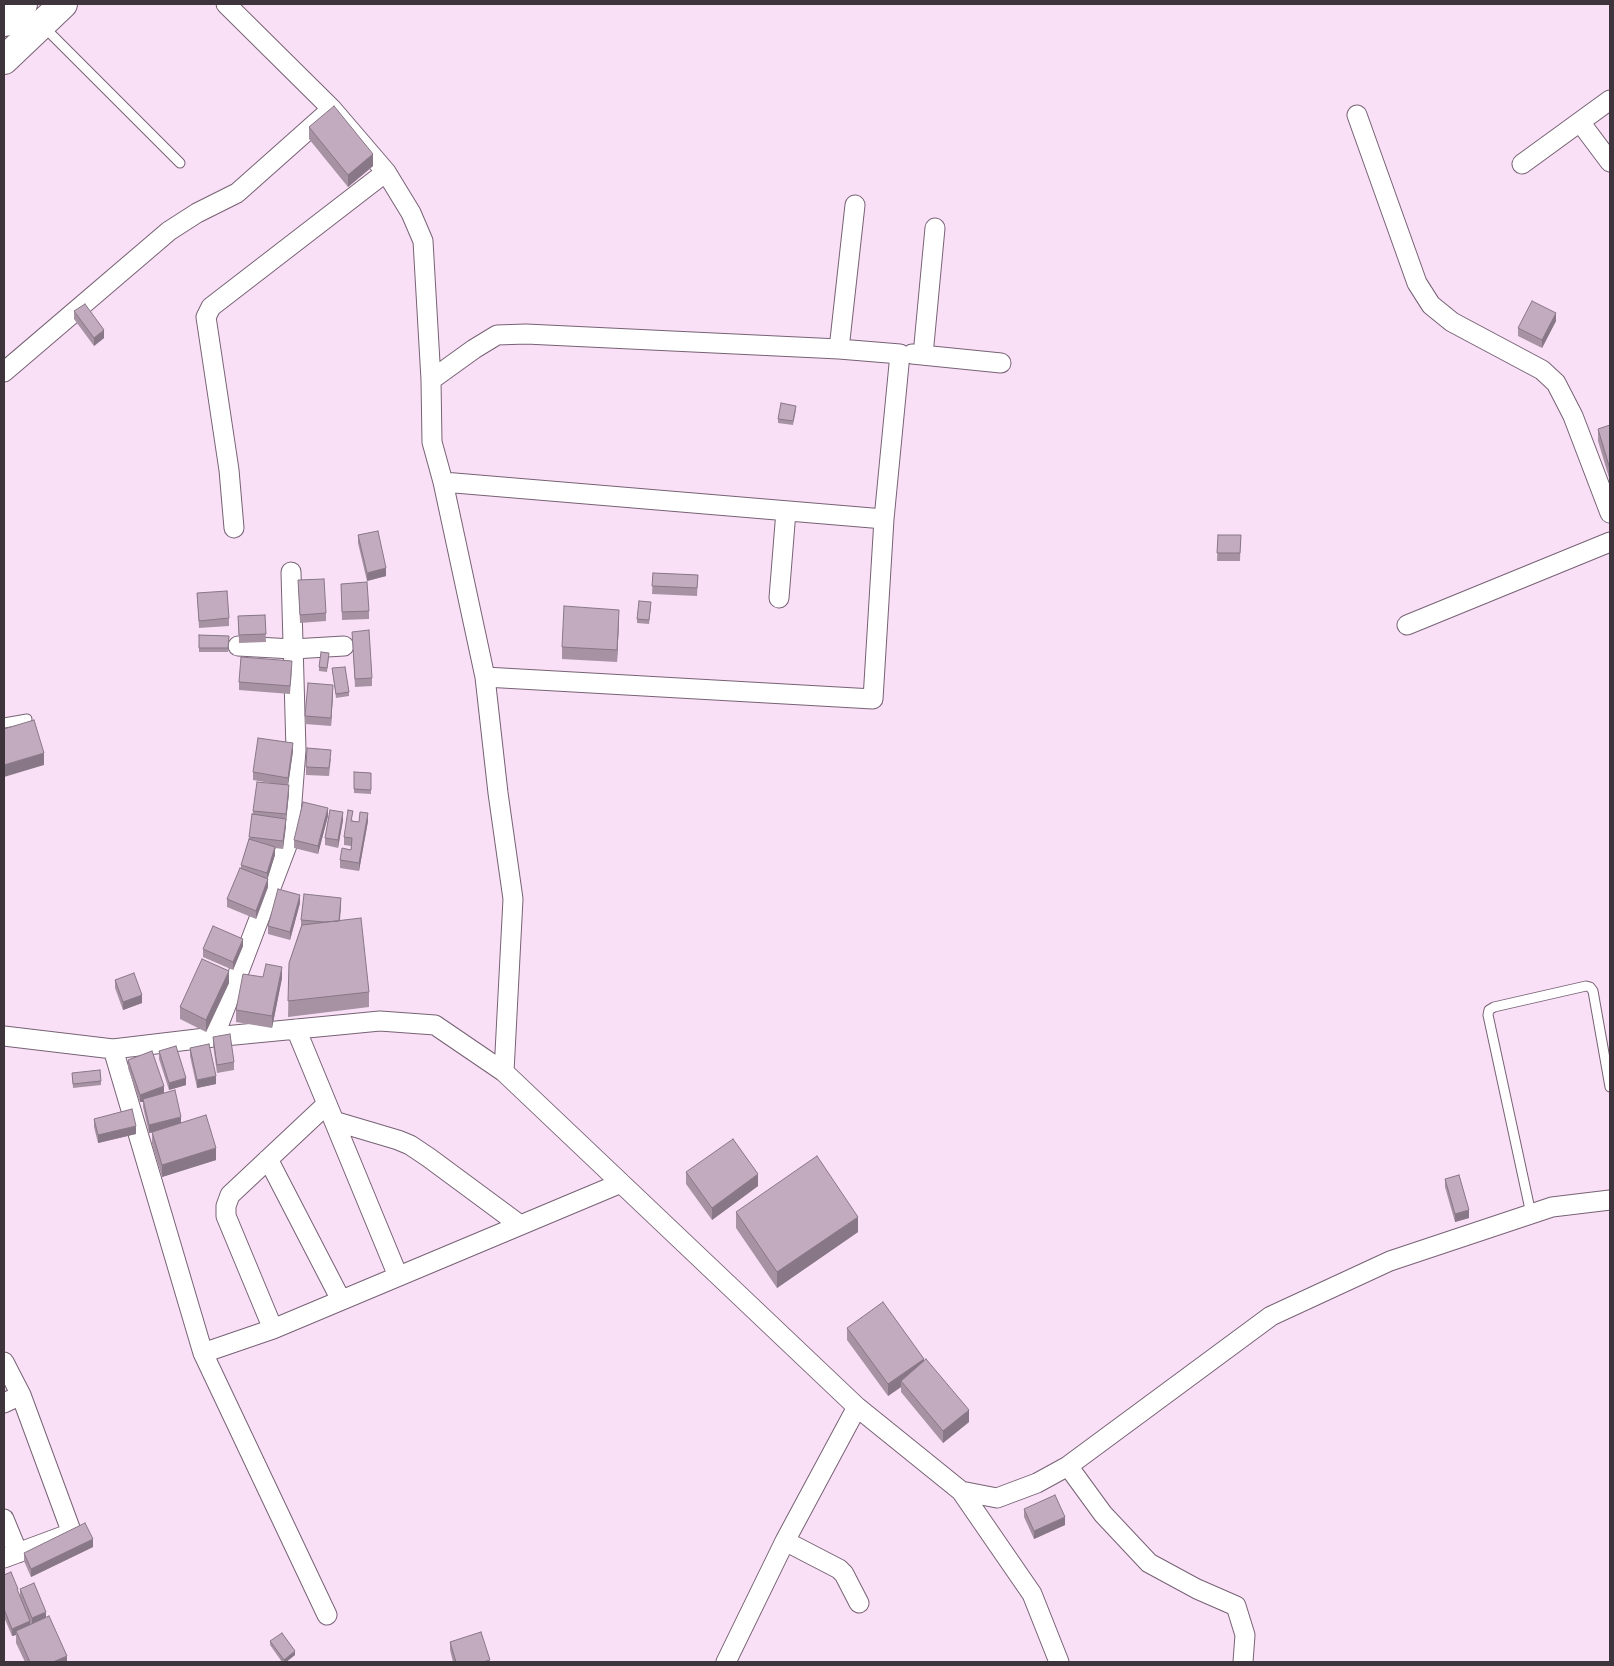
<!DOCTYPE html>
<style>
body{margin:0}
#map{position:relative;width:1614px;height:1666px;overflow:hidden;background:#f9e0f6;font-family:"Asap Condensed",sans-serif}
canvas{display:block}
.frame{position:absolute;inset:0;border:5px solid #3d343c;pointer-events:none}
</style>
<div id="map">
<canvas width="1614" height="1666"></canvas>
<div class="frame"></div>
</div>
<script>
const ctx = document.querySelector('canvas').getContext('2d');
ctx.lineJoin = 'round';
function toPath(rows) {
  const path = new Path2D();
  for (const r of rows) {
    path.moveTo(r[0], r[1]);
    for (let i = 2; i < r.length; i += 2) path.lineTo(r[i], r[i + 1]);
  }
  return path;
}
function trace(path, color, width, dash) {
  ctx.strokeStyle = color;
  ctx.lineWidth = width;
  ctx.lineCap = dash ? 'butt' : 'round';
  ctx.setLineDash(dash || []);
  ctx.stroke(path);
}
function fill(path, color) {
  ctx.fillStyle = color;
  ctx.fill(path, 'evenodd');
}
const lane = toPath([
 [44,27,180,163],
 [4,723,27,719],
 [1531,1214,1488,1015,1489,1010,1494,1007,1586,986,1590,987,1593,991,1610,1087]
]);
const street = toPath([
 [226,4,332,109,386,172,411,213,423,241,431,380,432,442,443,482,485,677,498,793,513,899,504,1072],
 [1357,115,1417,283,1431,305,1452,322,1542,370,1556,383,1573,416,1610,513],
 [1580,122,1610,162],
 [1522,164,1610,100],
 [839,349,855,205],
 [912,354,1001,363],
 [923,355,935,228],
 [4,372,169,231,197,213,237,193,327,113],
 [431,380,474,349,497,335,526,334,839,349,900,354,884,519,873,699,485,677],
 [443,482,884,519],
 [234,528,229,470,206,317,211,307,386,172],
 [779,598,786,511],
 [1407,625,1610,542],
 [238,646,293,649,344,646],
 [296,1029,398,1276],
 [4,1036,113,1049,214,1037,380,1021,435,1025,504,1072,857,1407,961,1491,997,1498,1037,1483,1068,1466,1271,1316,1390,1261,1552,1207,1610,1200],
 [214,1037,289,840,296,750,291,572],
 [113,1049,203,1353,327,1615],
 [334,1121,398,1140,410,1145,428,1157,520,1225],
 [268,1159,341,1300],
 [273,1329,226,1216,226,1206,230,1195,327,1104],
 [203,1353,273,1329,621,1183],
 [4,1362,21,1395,70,1528,70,1532,66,1535,4,1558],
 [4,1403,21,1395],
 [1068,1466,1103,1514,1149,1563,1197,1589,1236,1606,1245,1635,1243,1662],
 [961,1491,1032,1594,1059,1662],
 [4,1519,18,1553],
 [785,1541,839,1569,844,1574,859,1603],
 [726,1662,785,1541,857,1407]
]);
const primary = toPath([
 [4,22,23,4],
 [4,60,63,4]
]);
const wall = toPath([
 [309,127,373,166,348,187,309,139],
 [74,311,104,338,94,346,74,319],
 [1556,321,1542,348,1518,336,1518,328],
 [796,410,793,425,778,423,778,419],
 [1610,425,1610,481,1598,441,1598,429],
 [358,535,386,576,367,581,358,543],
 [1218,535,1241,535,1240,561,1217,561],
 [653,573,698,575,697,596,652,594],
 [298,580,326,613,326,621,300,623],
 [341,584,369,611,369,619,342,620],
 [197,593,229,618,229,626,199,628],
 [651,606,649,624,637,623,637,619],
 [265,615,266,642,239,643,238,616],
 [619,621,617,662,562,659,562,647],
 [352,632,372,678,372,686,355,687],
 [199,635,229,636,228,652,199,652],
 [329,657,327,672,319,671,319,667],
 [332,668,349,692,349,696,336,698],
 [292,669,290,694,239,690,239,682],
 [333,693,331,726,305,724,305,716],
 [293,751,288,785,289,793,286,822,283,849,275,848,275,855,267,879,268,887,256,919,227,907,227,899,241,868,241,865,249,839,253,811,276,784,253,780,253,772],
 [331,758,329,776,306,775,306,767],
 [354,772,371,773,371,794,354,793],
 [328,816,318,854,294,848,294,840],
 [353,819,353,821,359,822,368,821,359,871,340,868,340,860,351,850,351,846,344,845,344,837],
 [343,820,338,848,325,845,325,838],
 [300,903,290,940,268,934,268,926],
 [341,906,340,921,369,992,369,1007,288,1017,289,963,301,926,301,920],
 [243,946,233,970,203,957,203,949],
 [263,977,282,978,272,1028,236,1022,236,1010],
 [115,980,142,1003,123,1010,115,988],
 [229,983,206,1032,180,1019,180,1007],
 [213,1037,234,1062,234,1070,217,1073,213,1045],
 [190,1048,216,1084,197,1088,190,1056],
 [159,1051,186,1085,169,1090,159,1059],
 [128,1060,164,1093,181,1123,216,1160,162,1177,152,1144,152,1132,153,1132,149,1133,143,1107,143,1102,140,1102,128,1068],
 [72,1073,101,1081,101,1085,73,1088],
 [94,1119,136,1134,98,1143,94,1127],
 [686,1172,758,1186,712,1220,686,1184],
 [1445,1179,1469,1218,1455,1222,1445,1187],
 [736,1212,858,1232,777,1288,736,1228],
 [847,1328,924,1361,969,1422,943,1443,901,1392,901,1387,888,1396,847,1340],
 [1024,1509,1065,1525,1034,1539,1024,1517],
 [93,1547,31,1577,24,1561,24,1553],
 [4,1575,18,1593,20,1596,20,1589,46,1617,67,1662,25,1662,16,1643,16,1635,12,1636,4,1617],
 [270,1641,295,1655,286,1662,282,1662,270,1645],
 [450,1642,490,1662,453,1662,450,1650]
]);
const shadedWall = toPath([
 [373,154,373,166,348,187,348,175],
 [1556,313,1556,321,1542,348,1542,340],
 [104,330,104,338,94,346,94,338],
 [386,568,386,576,367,581,367,573],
 [619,610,619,621,617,662,617,650],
 [333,685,333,693,331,726,331,718],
 [293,743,293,751,288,786,288,778],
 [44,753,44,765,4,777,4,765],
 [289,785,289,793,286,822,286,814],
 [328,808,328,816,318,854,318,846],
 [343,812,343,820,338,848,338,840],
 [368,813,368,821,359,871,359,863],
 [286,819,286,827,283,849,283,841],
 [275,847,275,855,267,881,267,873],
 [268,879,268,887,256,919,256,911],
 [300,895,300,903,290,940,290,932],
 [341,898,341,906,338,932,338,924],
 [243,939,243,946,233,970,233,962],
 [282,967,282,978,272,1028,272,1016],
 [229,971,229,983,206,1032,206,1020],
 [142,995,142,1003,123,1010,123,1002],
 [216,1076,216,1084,197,1088,197,1080],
 [186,1078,186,1085,169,1090,169,1083],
 [164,1086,164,1094,143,1099,143,1102,140,1102,140,1095],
 [181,1117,181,1125,149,1133,149,1125],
 [136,1126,136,1134,98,1143,98,1135],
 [216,1148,216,1160,162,1177,162,1165],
 [758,1174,758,1186,712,1220,712,1208],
 [1469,1210,1469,1218,1455,1222,1455,1214],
 [858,1217,858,1232,777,1288,777,1272],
 [924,1359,924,1370,901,1381,901,1387,888,1396,888,1384],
 [969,1410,969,1422,943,1443,943,1431],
 [1065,1517,1065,1525,1034,1539,1034,1531],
 [93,1539,93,1547,31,1577,31,1569],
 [46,1612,46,1620,32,1626,32,1618],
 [30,1621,30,1629,16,1631,16,1635,12,1636,12,1629],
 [295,1651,295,1655,286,1662,284,1662,284,1660],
 [67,1656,67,1662,53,1662]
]);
const building = toPath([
 [334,106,373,154,348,175,309,127,334,106],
 [1532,301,1556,313,1542,340,1518,328,1532,301],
 [85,304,104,330,94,338,74,311,85,304],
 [781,403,796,406,793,421,778,419,781,403],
 [1610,425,1610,469,1598,429,1610,425],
 [378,531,386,568,367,573,358,535,378,531],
 [1218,535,1241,535,1240,553,1217,553,1218,535],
 [653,573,698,575,697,588,652,586,653,573],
 [324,579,326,613,300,615,298,580,324,579],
 [367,582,369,611,342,612,341,584,367,582],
 [227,591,229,618,199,621,197,593,227,591],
 [639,601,651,602,649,620,637,619,639,601],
 [564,606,619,610,617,650,562,647,564,606],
 [265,615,266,634,239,635,238,616,265,615],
 [369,630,372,678,355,679,352,632,369,630],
 [199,635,229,636,228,648,199,648,199,635],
 [321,652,329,653,327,668,319,667,321,652],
 [241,657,292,661,290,686,239,682,241,657],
 [345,667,349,692,336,694,332,668,345,667],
 [308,683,333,685,331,718,305,716,308,683],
 [34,720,44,753,4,765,4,729,34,720],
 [258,738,293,743,288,778,253,772,258,738],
 [307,748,331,750,329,768,306,767,307,748],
 [354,772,371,773,371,790,354,789,354,772],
 [257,782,289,785,286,814,253,811,257,782],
 [303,802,328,808,318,846,294,840,303,802],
 [330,810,343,812,338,840,325,838,330,810],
 [348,810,353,811,351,821,359,822,360,812,368,813,359,863,340,860,342,848,351,850,352,838,344,837,348,810],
 [252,814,286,819,283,841,249,837,252,814],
 [249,839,275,847,267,873,241,865,249,839],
 [240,868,268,879,256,911,227,899,240,868],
 [278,889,300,895,290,932,268,926,278,889],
 [304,894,341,898,339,921,324,922,301,920,304,894],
 [361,918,369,992,288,1001,289,963,302,925,361,918],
 [213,926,243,939,233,962,203,949,213,926],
 [202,959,229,971,206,1020,180,1007,202,959],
 [266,964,282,967,272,1016,236,1010,243,974,263,977,266,964],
 [134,973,142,995,123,1002,115,980,134,973],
 [230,1034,234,1062,217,1065,213,1037,230,1034],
 [209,1044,216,1076,197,1080,190,1048,209,1044],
 [176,1046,186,1078,169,1083,159,1051,176,1046],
 [152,1051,164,1086,140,1095,128,1060,152,1051],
 [100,1070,101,1081,73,1084,72,1073,100,1070],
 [175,1090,181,1117,149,1125,143,1099,175,1090],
 [132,1109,136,1126,98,1135,94,1119,132,1109],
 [206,1115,216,1148,162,1165,152,1132,206,1115],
 [733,1139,758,1174,712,1208,686,1172,733,1139],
 [817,1156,858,1217,777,1272,736,1212,817,1156],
 [1459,1175,1469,1210,1455,1214,1445,1179,1459,1175],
 [883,1302,924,1359,888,1384,847,1328,883,1302],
 [926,1359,969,1410,943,1431,901,1381,926,1359],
 [1055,1495,1065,1517,1034,1531,1024,1509,1055,1495],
 [85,1523,93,1539,31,1569,24,1553,85,1523],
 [11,1572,18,1589,17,1589,30,1621,12,1629,4,1609,4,1575,11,1572],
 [34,1583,46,1612,32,1618,20,1589,34,1583],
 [49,1616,67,1656,53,1662,30,1662,16,1631,49,1616],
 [481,1632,490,1660,483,1662,456,1662,450,1642,481,1632],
 [282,1633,295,1651,284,1660,270,1641,282,1633]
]);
trace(lane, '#776275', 11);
trace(street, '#776275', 21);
trace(primary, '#776275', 30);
trace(lane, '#fff', 9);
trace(street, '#fff', 19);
trace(primary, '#fff', 28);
fill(wall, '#a792a4');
fill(shadedWall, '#887786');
fill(building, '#c2aabf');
trace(building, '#887786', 1);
</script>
